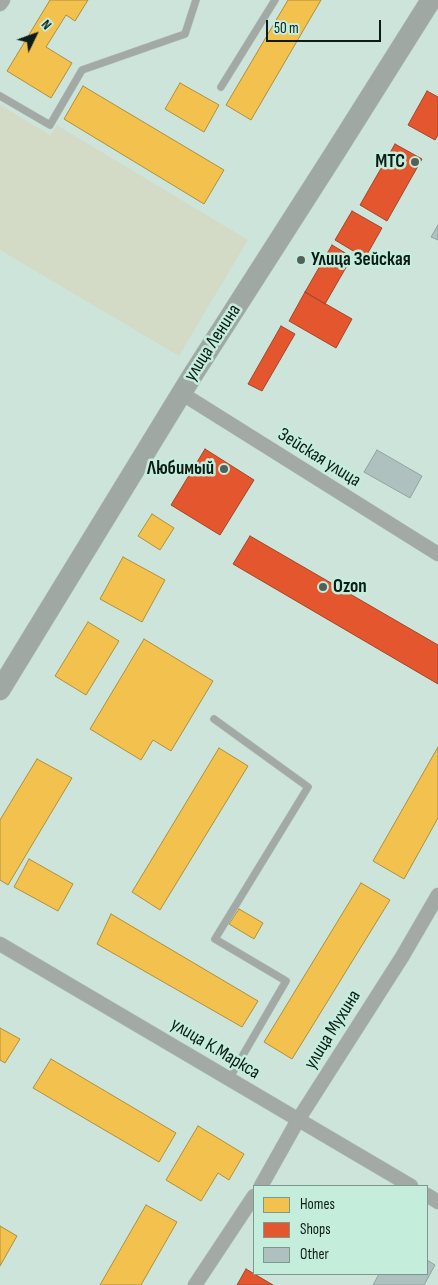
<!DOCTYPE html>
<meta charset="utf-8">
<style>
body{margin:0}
#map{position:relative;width:438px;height:1285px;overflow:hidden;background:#cde4db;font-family:"Sofia Sans Condensed",sans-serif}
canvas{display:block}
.legend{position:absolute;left:253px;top:1185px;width:175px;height:90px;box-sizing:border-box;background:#c4eddc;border:1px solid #7b998d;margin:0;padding:6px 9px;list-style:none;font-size:15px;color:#0d1c16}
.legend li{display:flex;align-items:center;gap:10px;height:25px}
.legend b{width:25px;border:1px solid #7b998d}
.north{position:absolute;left:10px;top:10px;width:50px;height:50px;-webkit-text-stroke:4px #c4eddc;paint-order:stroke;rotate:48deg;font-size:14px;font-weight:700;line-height:20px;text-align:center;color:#0d1c16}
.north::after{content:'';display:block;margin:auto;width:18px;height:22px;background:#0d1c16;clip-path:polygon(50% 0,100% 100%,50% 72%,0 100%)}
.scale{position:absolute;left:266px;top:20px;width:115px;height:22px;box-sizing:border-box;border:2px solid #0d1c16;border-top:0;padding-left:6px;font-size:15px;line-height:18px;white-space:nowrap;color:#0d1c16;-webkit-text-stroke:4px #c4eddc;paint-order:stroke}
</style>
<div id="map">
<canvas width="438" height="1285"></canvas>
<ul class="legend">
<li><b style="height:14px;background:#f2c14e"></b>Homes</li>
<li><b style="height:14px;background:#e4572e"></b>Shops</li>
<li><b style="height:14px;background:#afc1be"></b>Other</li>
</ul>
<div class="north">N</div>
<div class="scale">50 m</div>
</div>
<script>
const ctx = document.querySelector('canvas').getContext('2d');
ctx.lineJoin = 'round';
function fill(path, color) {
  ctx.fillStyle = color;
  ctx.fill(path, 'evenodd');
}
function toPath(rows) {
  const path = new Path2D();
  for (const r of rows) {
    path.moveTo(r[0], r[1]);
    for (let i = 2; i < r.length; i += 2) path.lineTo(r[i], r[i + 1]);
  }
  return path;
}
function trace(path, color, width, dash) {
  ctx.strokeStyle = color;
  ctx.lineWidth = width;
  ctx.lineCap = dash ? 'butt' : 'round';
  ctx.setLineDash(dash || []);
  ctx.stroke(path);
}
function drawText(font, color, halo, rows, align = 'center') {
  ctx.font = font + ' "Sofia Sans Condensed",sans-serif';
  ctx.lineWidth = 5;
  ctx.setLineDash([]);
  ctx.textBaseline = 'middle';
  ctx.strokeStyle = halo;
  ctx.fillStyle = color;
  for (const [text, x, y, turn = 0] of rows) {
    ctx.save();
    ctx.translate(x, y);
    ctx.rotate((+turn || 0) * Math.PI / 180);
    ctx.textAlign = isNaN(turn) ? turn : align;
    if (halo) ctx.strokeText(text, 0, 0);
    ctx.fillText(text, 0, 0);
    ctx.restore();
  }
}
const green = toPath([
 [0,105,50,135,57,125,248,240,179,356,0,250]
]);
const homes = toPath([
 [50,0,88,0,75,21,66,15,46,47,72,63,51,98,7,71,50,0],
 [288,0,321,0,251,120,226,105,288,0],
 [180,83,219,105,204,132,165,109,180,83],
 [83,86,224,170,204,204,64,119,83,86],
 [152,514,174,528,160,550,138,536,152,514],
 [123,557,165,580,142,622,100,599,123,557],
 [88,622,119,641,86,695,55,676,88,622],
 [144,639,213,681,171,751,153,740,141,760,90,729,144,639],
 [438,747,438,818,404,879,373,861,438,747],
 [219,748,248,766,160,910,132,892,219,748],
 [37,759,72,778,8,885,0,880,0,820,37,759],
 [29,859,73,884,58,911,14,887,29,859],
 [361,883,390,900,292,1059,264,1042,361,883],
 [239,909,263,923,254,939,229,924,239,909],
 [111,914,258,1001,242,1027,97,944,111,914],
 [0,1028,20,1039,5,1063,0,1060,0,1028],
 [51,1059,176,1133,159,1162,33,1088,51,1059],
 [198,1126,244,1154,229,1180,218,1173,201,1201,166,1180,198,1126],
 [146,1205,177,1222,141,1285,100,1285,146,1205],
 [0,1226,17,1236,0,1266,0,1226]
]);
const shops = toPath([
 [427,91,438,97,438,135,435,140,408,125,427,91],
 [395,144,422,159,387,221,360,205,395,144],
 [352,211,382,228,365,258,335,240,352,211],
 [332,245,352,257,325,304,305,292,332,245],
 [305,292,352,319,336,348,289,321,305,292],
 [281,326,295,334,262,391,248,384,281,326],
 [205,449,254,480,220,535,171,505,205,449],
 [250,536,438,645,438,684,233,564,250,536],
 [246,1269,273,1285,237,1285,246,1269]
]);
const building = toPath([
 [438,225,438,240,431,237,438,225],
 [377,450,422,476,410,498,364,472,377,450],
 [427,1260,435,1265,424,1285,373,1285,379,1274,427,1274,427,1260]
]);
const service = toPath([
 [221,87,275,0],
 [0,96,50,125,82,70,185,34,196,0],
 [214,719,308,787,215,939,286,981,229,1079]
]);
const minor = toPath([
 [0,4,3,0],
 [181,393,438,554],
 [0,944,411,1186],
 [261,1186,298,1120,402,957,438,895],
 [427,1195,438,1202],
 [195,1285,254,1196]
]);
const secondary = toPath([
 [0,690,192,376,336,151,431,0]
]);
const markers = [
 [415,162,5,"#50625b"],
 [301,260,5,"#50625b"],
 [224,469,5,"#50625b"],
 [323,587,5,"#50625b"]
];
const poiNames = [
 ["МТС",405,162],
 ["Улица Зейская",311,260,"left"],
 ["Любимый",214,469],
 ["Ozon",333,587,"left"]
];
const streetNames = [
 ["улица Ленина",213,343,-57],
 ["Зейская улица",319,458,32],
 ["улица Мухина",333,1030,-58],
 ["улица К.Маркса",215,1049,31]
];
fill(green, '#d3dbc6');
fill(homes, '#f2c14e');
trace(homes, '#ad903d', 1);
fill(shops, '#e4572e');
trace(shops, '#a44527', 1);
fill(building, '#afc1be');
trace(building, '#8fa39f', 1);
trace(service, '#acbeb7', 8);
trace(minor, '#acbeb7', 15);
trace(secondary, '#acbeb7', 21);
trace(service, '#a3a9a4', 7);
trace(minor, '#a3a9a4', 14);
trace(secondary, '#9fa8a2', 20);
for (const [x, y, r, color] of markers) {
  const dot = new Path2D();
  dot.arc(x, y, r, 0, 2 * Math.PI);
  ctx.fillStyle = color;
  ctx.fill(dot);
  trace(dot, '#c4eddc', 2);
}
drawText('bold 19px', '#0d1c16', '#c4eddc', poiNames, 'right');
drawText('19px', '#0d1c16', '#c4eddc', streetNames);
</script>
